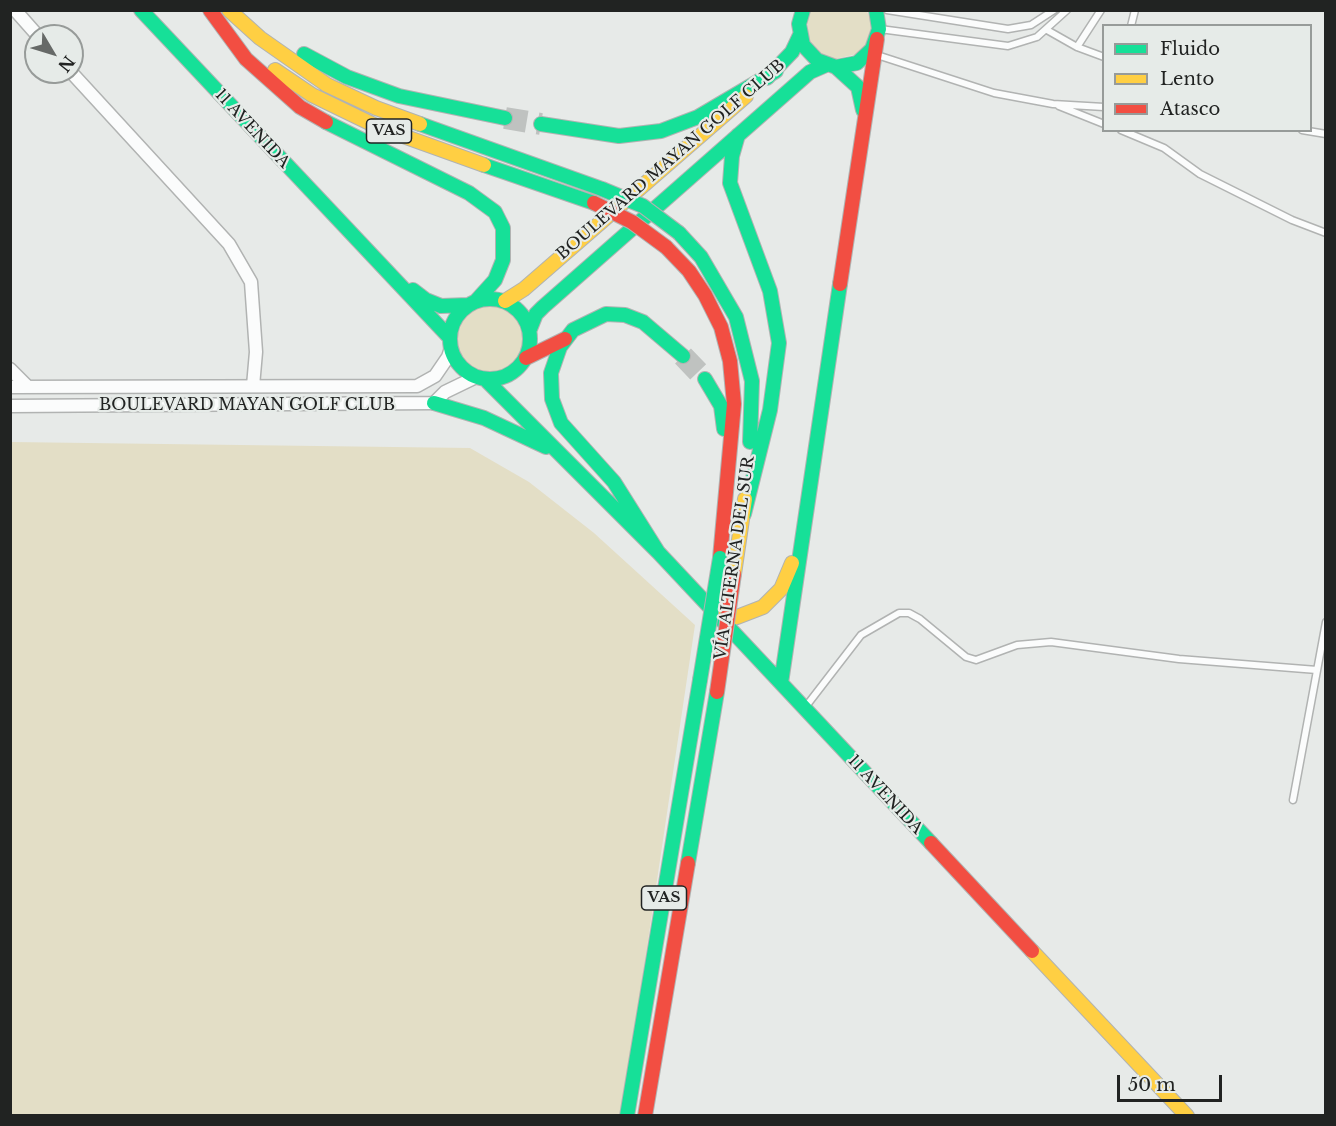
<!DOCTYPE html>
<meta charset="utf-8">
<style>
body{margin:0}
#map{position:relative;width:1336px;height:1126px;overflow:hidden;background:#e7eae8;font-family:"Libre Baskerville",serif}
canvas{display:block}
.frame{position:absolute;inset:0;border:12px solid #212322;pointer-events:none}
.legend{position:absolute;left:1102px;top:24px;width:210px;height:108px;box-sizing:border-box;background:#e6ebe8;border:2px solid #979b99;margin:0;padding:8px 10px;list-style:none;font-size:18px;color:#212322}
.legend li{display:flex;align-items:center;gap:12px;height:30px}
.legend b{width:30px;border:2px solid #979b99}
.north{position:absolute;left:24px;top:24px;width:60px;height:60px;box-sizing:border-box;background:#e6ebe8;border:2px solid #979b99;border-radius:50%;rotate:128deg;font-size:16px;font-weight:700;line-height:24px;text-align:center;color:#212322}
.north::after{content:'';display:block;margin:auto;width:21px;height:27px;background:#666967;clip-path:polygon(50% 0,100% 100%,50% 72%,0 100%)}
.scale{position:absolute;left:1117px;top:1075px;width:105px;height:27px;box-sizing:border-box;border:3px solid #212322;border-top:0;padding-left:8px;font-size:18px;line-height:21px;white-space:nowrap;color:#212322;-webkit-text-stroke:4px #e6ebe8;paint-order:stroke}
</style>
<div id="map">
<canvas width="1336" height="1126"></canvas>
<div class="frame"></div>
<ul class="legend">
<li><b style="height:8px;background:#16e098"></b>Fluido</li>
<li><b style="height:8px;background:#ffcf43"></b>Lento</li>
<li><b style="height:8px;background:#f24e42"></b>Atasco</li>
</ul>
<div class="north">N</div>
<div class="scale">50 m</div>
</div>
<script>
const ctx = document.querySelector('canvas').getContext('2d');
ctx.lineJoin = 'round';
function fill(path, color) {
  ctx.fillStyle = color;
  ctx.fill(path, 'evenodd');
}
function toPath(rows) {
  const path = new Path2D();
  for (const r of rows) {
    if (r.length === 3) {
      path.moveTo(r[0] + r[2], r[1]);
      path.arc(r[0], r[1], r[2], 0, 2 * Math.PI);
      continue;
    }
    path.moveTo(r[0], r[1]);
    for (let i = 2; i < r.length; i += 2) path.lineTo(r[i], r[i + 1]);
  }
  return path;
}
function trace(path, color, width, dash) {
  ctx.strokeStyle = color;
  ctx.lineWidth = width;
  ctx.lineCap = dash ? 'butt' : 'round';
  ctx.setLineDash(dash || []);
  ctx.stroke(path);
}
function drawText(font, color, halo, rows, align = 'center') {
  ctx.font = font + ' "Libre Baskerville",serif';
  ctx.lineWidth = 4.5;
  ctx.setLineDash([]);
  ctx.textBaseline = 'middle';
  ctx.strokeStyle = halo;
  ctx.fillStyle = color;
  for (const [text, x, y, turn = 0] of rows) {
    ctx.save();
    ctx.translate(x, y);
    ctx.rotate((+turn || 0) * Math.PI / 180);
    ctx.textAlign = isNaN(turn) ? turn : align;
    if (halo) ctx.strokeText(text, 0, 0);
    ctx.fillText(text, 0, 0);
    ctx.restore();
  }
}
const green = toPath([
 [810,11,867,11,872,25,865,46,857,54,835,59,824,56,809,40,807,19],
 [490,339,33],
 [11,442,470,448,529,482,594,533,695,625,622,1115,11,1116]
]);
const highwayTunnel = toPath([
 [505,118,541,124],
 [683,356,705,379]
]);
const lane = toPath([
 [887,10,1008,29,1031,25,1054,10],
 [1131,26,1135,10],
 [880,29,1008,46,1037,37,1067,10],
 [1047,30,1077,47,1104,57],
 [1077,47,1101,10],
 [877,55,994,93,1053,104,1104,107],
 [1059,106,1104,124],
 [1121,130,1164,148,1200,174,1292,220,1326,233],
 [1302,130,1326,134],
 [807,705,861,635,899,613,909,613,920,619,966,657,976,660,1017,645,1051,642,1179,659,1317,670],
 [1293,800,1326,622]
]);
const street = toPath([
 [15,10,38,36],
 [71,72,229,244,251,282,256,352,253,386],
 [10,369,28,387],
 [10,387,417,386,435,376,448,357,451,348],
 [10,406,434,403,445,392,476,377]
]);
const fast = toPath([
 [141,10,450,338],
 [803,10,799,24,803,45,817,60,836,67,857,63,872,49,879,29,876,10],
 [304,54,347,77,399,96,505,118],
 [836,67,858,87,863,110],
 [767,78,792,52,800,35],
 [326,122,469,193,495,212,503,228,503,260,495,280,476,301],
 [420,124,602,189],
 [541,124,619,136,661,131,698,117,776,71],
 [738,135,732,156,730,183,770,291,779,343,770,410,744,514],
 [484,165,594,203],
 [679,233,701,257,736,317,752,381,750,442],
 [413,290,426,300,441,306,468,305],
 [490,339,40],
 [530,329,536,314,543,307,810,72,826,65],
 [485,379,658,552,931,843],
 [705,379,721,406,724,429],
 [434,403,484,418,546,447],
 [658,552,614,482,561,423,552,399,551,373,560,347,573,330,606,314,625,315,643,322,683,356],
 [781,683,840,284],
 [688,863,717,692],
 [627,1116,700,680]
]);
const slow = toPath([
 [229,10,260,38,327,85,376,108,420,124],
 [275,70,312,95,378,127,484,165],
 [505,301,524,289,746,96],
 [734,574,745,499],
 [715,610,737,617,763,607,781,589,792,563],
 [1032,951,1187,1116]
]);
const jam = toPath([
 [210,10,246,59,300,107,326,122],
 [666,247,689,271,705,295,721,327,730,361,734,404,720,558],
 [840,284,877,39],
 [526,358,565,339],
 [931,843,1032,951],
 [645,1116,688,863]
]);
const fastBridge = toPath([
 [602,189,643,206,679,233],
 [700,680,720,558]
]);
const jamBridge = toPath([
 [594,203,632,222,666,247],
 [717,692,734,574]
]);
const shields = [
 [389,131,45],
 [664,898,45]
];
const shieldNames = [
 ["VAS",389,131],
 ["VAS",664,898]
];
const streetNames = [
 ["11 AVENIDA",252,129,47],
 ["BOULEVARD MAYAN GOLF CLUB",671,160,-41],
 ["BOULEVARD MAYAN GOLF CLUB",247,405],
 ["VÍA ALTERNA DEL SUR",735,558,-82],
 ["11 AVENIDA",885,795,47]
];
fill(green, '#e3dec6');
trace(highwayTunnel, '#bfc2c0', 22, [22, 11]);
trace(lane, '#b1b3b2', 9);
trace(street, '#b1b3b2', 15);
trace(fast, '#b1b3b2', 16);
trace(slow, '#b1b3b2', 16);
trace(jam, '#b1b3b2', 16);
trace(lane, '#fbfcfc', 6);
trace(street, '#fbfcfc', 12);
trace(fast, '#16e098', 14);
trace(slow, '#ffcf43', 14);
trace(jam, '#f24e42', 14);
trace(fastBridge, '#b1b3b2', 16, []);
trace(jamBridge, '#b1b3b2', 16, []);
trace(fastBridge, '#16e098', 14);
trace(jamBridge, '#f24e42', 14);
for (const [x, y, w] of shields) {
  const box = new Path2D();
  box.roundRect(x - w / 2, y - 12, w, 24, 4.5);
  ctx.fillStyle = '#e6ebe8';
  ctx.fill(box);
  trace(box, '#212322', 1.5);
}
drawText('bold 15px', '#212322', null, shieldNames);
drawText('16px', '#212322', '#e6ebe8', streetNames);
</script>
